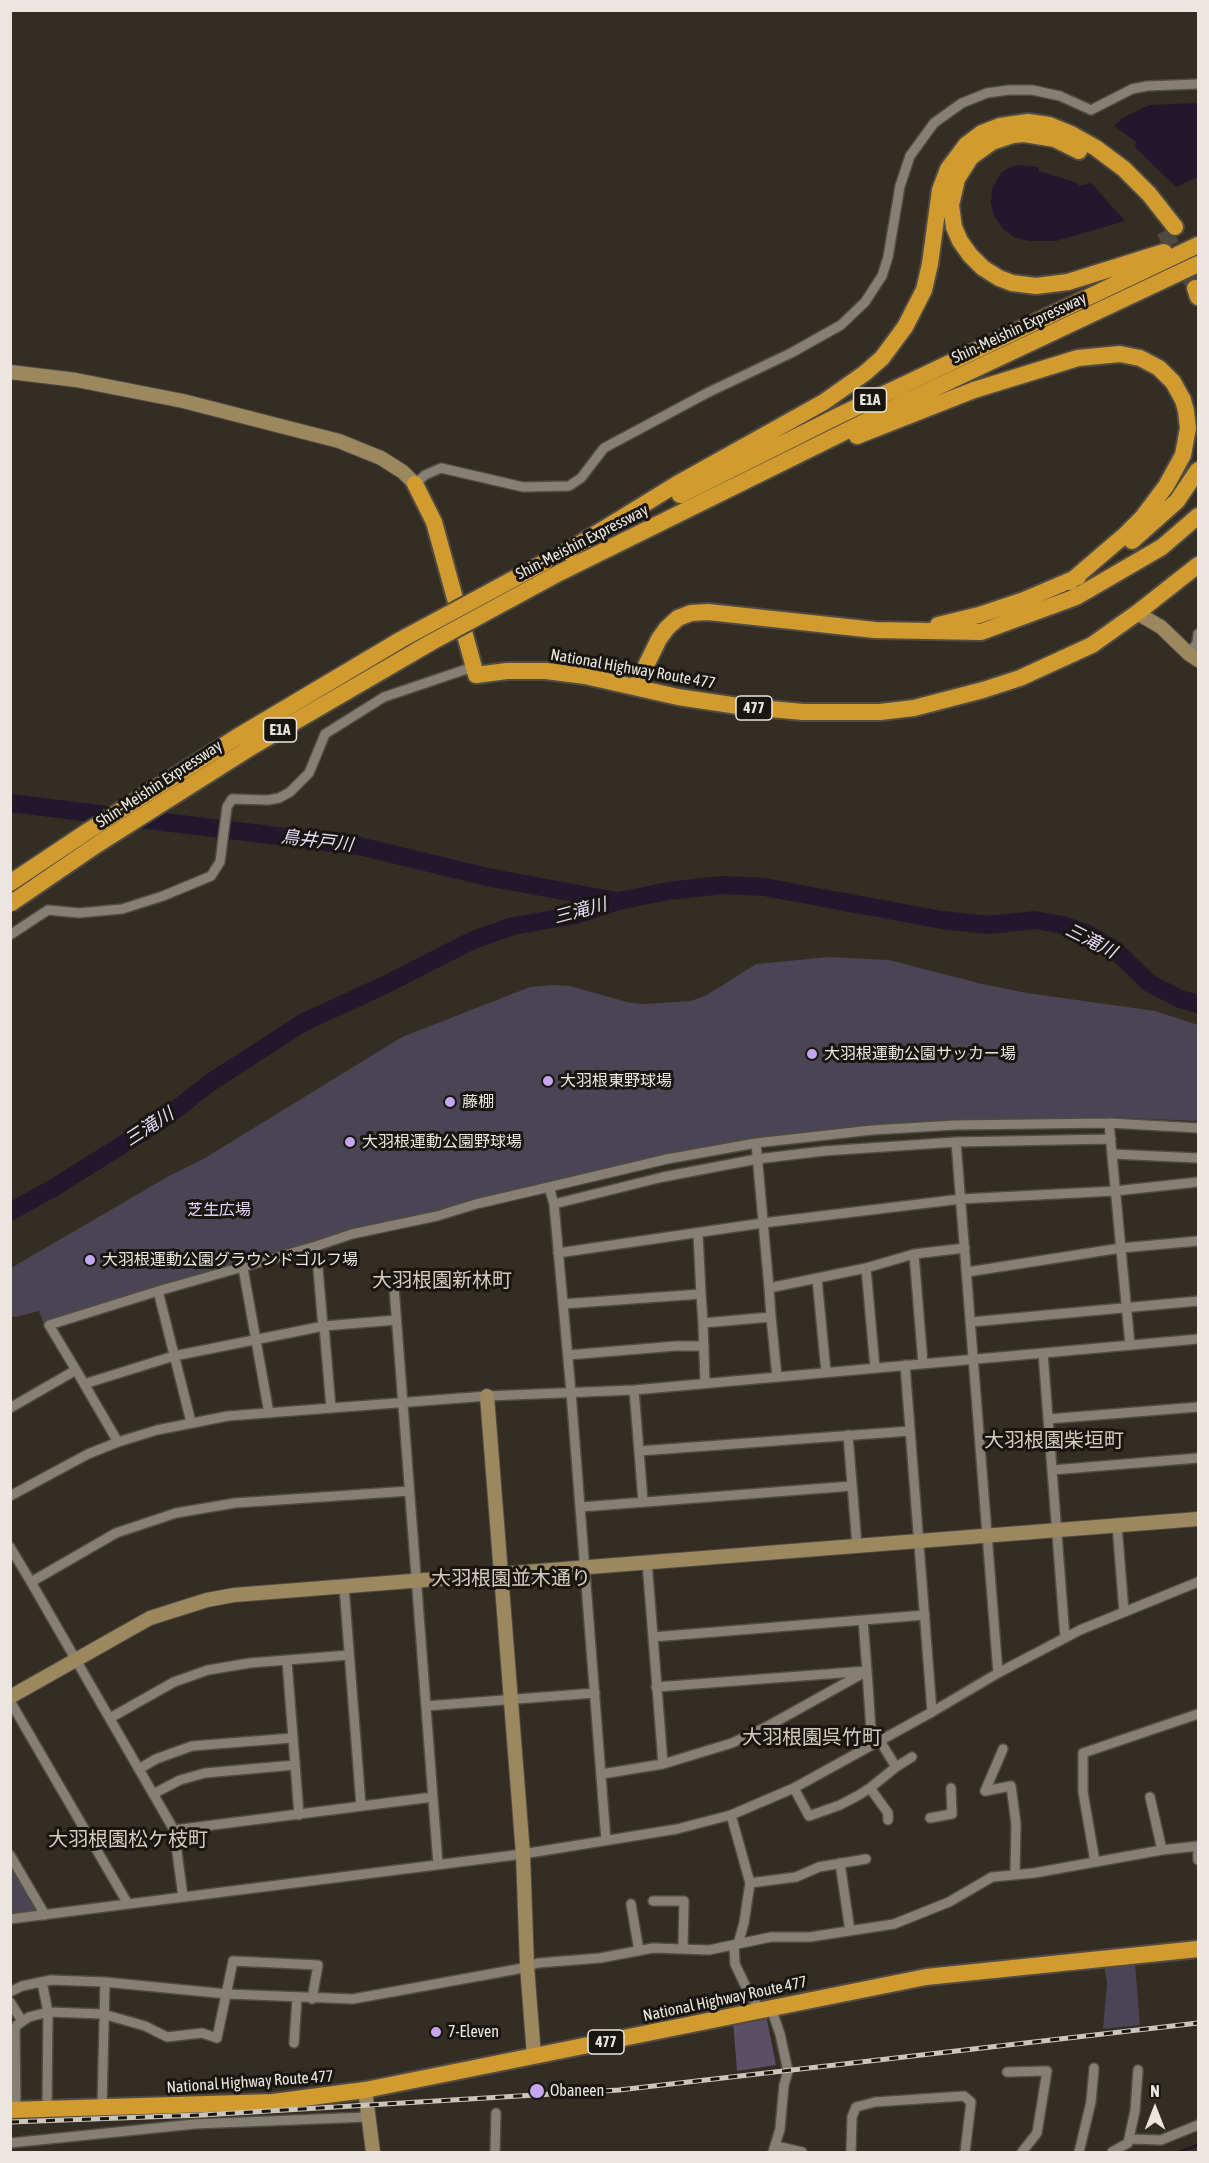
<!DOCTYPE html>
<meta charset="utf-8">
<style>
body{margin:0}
#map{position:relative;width:1209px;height:2163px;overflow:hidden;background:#332d23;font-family:"Asap Condensed",sans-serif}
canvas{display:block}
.frame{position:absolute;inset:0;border:12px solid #ebe7e0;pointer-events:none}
.north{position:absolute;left:1125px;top:2079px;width:60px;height:60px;-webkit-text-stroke:4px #191611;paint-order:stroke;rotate:0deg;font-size:16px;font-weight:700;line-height:24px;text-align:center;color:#ebe7e0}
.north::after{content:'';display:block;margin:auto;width:21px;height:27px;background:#ebe7e0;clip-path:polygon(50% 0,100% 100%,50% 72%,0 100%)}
</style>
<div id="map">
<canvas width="1209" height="2163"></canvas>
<div class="frame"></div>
<div class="north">N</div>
</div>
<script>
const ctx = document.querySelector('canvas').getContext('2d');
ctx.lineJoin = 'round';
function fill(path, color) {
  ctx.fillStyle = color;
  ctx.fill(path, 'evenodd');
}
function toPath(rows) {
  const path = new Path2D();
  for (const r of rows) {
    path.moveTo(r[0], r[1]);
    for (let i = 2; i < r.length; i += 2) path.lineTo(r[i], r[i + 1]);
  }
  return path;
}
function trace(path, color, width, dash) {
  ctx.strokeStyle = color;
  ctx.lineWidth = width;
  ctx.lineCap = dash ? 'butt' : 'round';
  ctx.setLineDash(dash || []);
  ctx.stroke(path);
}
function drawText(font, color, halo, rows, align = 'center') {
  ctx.font = font + ' "Asap Condensed","Noto Sans JP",sans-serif';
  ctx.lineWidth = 6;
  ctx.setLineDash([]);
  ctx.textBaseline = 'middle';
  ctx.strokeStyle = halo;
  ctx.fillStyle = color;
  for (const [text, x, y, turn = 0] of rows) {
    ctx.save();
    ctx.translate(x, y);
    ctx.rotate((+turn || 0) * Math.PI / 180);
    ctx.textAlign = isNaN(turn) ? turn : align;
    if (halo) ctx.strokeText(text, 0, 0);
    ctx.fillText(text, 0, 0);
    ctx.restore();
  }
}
const green = toPath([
 [829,957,889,960,982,984,1027,993,1155,1011,1198,1025,1198,1121,1104,1117,874,1125,725,1143,594,1171,450,1207,441,1211,380,1225,43,1322,39,1311,15,1317,11,1316,11,1268,169,1176,205,1158,402,1037,530,987,553,985,570,986,627,1002,643,1004,691,1001,707,995,756,964],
 [10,1863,36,1908,34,1912,11,1915],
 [1135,1963,1140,2025,1103,2029,1107,1983,1104,1965]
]);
const forest = toPath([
 [766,2015,776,2065,737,2071,733,2021]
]);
const water = toPath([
 [1198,103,1198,177,1176,187,1135,147,1136,142,1114,126,1121,119,1149,105],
 [1018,165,1039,167,1039,171,1075,182,1080,186,1091,183,1125,221,1056,241,1029,241,1014,237,1003,229,994,216,991,203,992,189,1000,174,1008,168]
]);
const stream = toPath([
 [1179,2152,1198,2145]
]);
const river = toPath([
 [10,803,359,846,487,877,617,901],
 [10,1212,55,1187,165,1118,211,1082,304,1022,385,985,473,940,513,926,576,915,619,901,668,891,723,885,764,887,942,920,989,925,1035,920,1063,925,1088,934,1115,950,1149,983,1180,999,1198,1004]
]);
const highwayTunnel = toPath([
 [1164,231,1195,288]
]);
const street = toPath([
 [415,484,425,475,441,468,523,487,569,486,581,478,604,448,707,393,791,353,841,325,865,302,882,276,888,257,900,186,910,156,934,123,962,103,987,93,1009,90,1032,90,1060,96,1091,110,1132,89,1147,86,1198,84],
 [1189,654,1197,643,1198,634],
 [10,935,48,910,79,913,122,909,163,896,211,876,220,862,227,807,232,799,268,800,279,798,290,792,309,773,325,734,384,697,473,667],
 [956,1142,998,1673],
 [1112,1154,1198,1158],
 [554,1204,549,1187,667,1159,756,1143],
 [698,1233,701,1294],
 [316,1246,323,1327],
 [558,1253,763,1223,961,1199,1115,1191,1198,1182],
 [914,1254,923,1364],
 [243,1268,269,1413],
 [866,1268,875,1368],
 [967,1272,1121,1248,1198,1241],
 [817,1279,826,1372],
 [394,1287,438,1864],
 [769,1288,756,1143,872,1130,955,1125,1109,1123],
 [158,1291,191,1422],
 [563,1304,701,1294,703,1323,771,1317,769,1288,866,1268,914,1254,965,1248],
 [771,1317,777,1377],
 [971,1322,1198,1301],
 [703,1323,705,1383],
 [324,1326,331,1408],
 [1130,1345,1109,1123,1198,1128],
 [1043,1353,1065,1638],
 [568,1355,676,1346,704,1346],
 [905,1365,932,1712],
 [76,1370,118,1442],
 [84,1384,174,1356,324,1326,396,1320],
 [634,1390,639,1451],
 [10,1408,76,1370,49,1325,158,1291,316,1246,352,1234,437,1216,476,1204,549,1187],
 [1048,1419,1198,1407],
 [848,1435,857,1546],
 [1052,1470,1198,1458],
 [10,1496,88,1454,118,1442,157,1430,228,1416,487,1396,634,1390,1198,1339],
 [643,1502,639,1451,910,1431],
 [581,1507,852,1486],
 [1117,1525,1124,1612],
 [10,1547,31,1582],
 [647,1562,653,1637],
 [344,1586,361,1806],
 [287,1661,299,1815],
 [656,1687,867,1671,863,1620],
 [10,1701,128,1904],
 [426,1706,595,1693],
 [110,1718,174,1682,208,1670,250,1663,349,1655],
 [872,1745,867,1671,768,1726,732,1743,663,1764,653,1637,925,1615],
 [896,1767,912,1757],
 [139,1769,156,1759,192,1746,292,1738],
 [602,1774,663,1764],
 [794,1788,809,1816,840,1805,859,1795,870,1788,896,1767,880,1741],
 [870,1788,888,1813,888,1820],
 [985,1791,1011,1786,1016,1824,1015,1874],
 [985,1791,1003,1749],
 [153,1794,180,1780,205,1773,295,1765],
 [1150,1797,1162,1850],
 [731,1815,750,1883,744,1923,738,1944],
 [930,1818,952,1814,951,1788],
 [174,1830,433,1797],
 [606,1840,571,1392,554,1204,663,1177,757,1159,824,1151,956,1142,1111,1139],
 [1198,1846,1198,1860],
 [10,1855,45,1915],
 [1095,1862,1083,1792,1083,1753,1198,1714],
 [840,1863,850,1931],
 [750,1883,796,1877,819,1867,866,1859],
 [183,1897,174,1830,31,1582,116,1533,176,1513,235,1503,409,1491],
 [653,1901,684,1901,683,1948],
 [631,1904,639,1951],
 [10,1919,523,1854,677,1829,731,1815,794,1788,932,1712,998,1673,1080,1630,1198,1582],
 [734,1945,735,1964,746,1987,760,2010],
 [42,1982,48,2012,47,2109],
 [10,1992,22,1986,51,1980,105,1982],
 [10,2002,22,2021],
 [771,2008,780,2034,788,2071,784,2085,780,2129,773,2152],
 [294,2043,297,1998],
 [1007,2072,1047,2071,1037,2133,1022,2152],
 [102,2107,105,1982,227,1994,353,1999,518,1969,538,1963,600,1958,653,1948,709,1950,771,1937,810,1937,894,1924,949,1902,992,1877,1034,1873,1162,1850,1198,1846],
 [16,2110,15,2030,17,2025,29,2017,48,2012,103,2014,145,2026,167,2037,202,2033,217,2038,233,1961,318,1965,312,1999],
 [1129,2139,1161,2140,1198,2125],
 [10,2143,195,2124,367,2117],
 [776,2146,802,2152],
 [495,2152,496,2113],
 [851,2152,852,2117,856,2107,875,2102,964,2096,971,2102,965,2152],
 [1079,2152,1091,2102,1094,2068],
 [1112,2152,1128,2143,1135,2111,1138,2070]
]);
const secondary = toPath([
 [10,372,76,380,183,401,339,441,381,458,403,472,415,484],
 [1137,613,1161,627,1189,654,1198,660],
 [487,1396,523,1854,527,1966,534,2056],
 [10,1697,150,1618,207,1600,234,1595,1198,1519],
 [365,2090,373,2152]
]);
const highway = toPath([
 [1079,151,1055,139,1024,134,1013,135,992,142,971,157,957,179,951,205,954,227,960,241,970,255,983,268,999,278,1012,283,1036,286,1068,282,1164,252],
 [1195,288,1198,297],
 [857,436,974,390,1078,358,1120,354,1140,358,1159,368,1173,382,1183,400,1186,411,1188,428,1183,455,1166,486,1142,518,1126,534,1070,582],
 [415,484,434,522,476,675,507,671,546,671,585,676,678,697,738,706,803,712,880,712,914,708,983,690,1020,678,1092,645,1137,613,1198,565],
 [680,495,838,416,1198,245],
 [1132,541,1177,501,1198,470],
 [566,552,677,484,824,402,865,373,882,358,905,327,924,290,930,264,940,190,948,169,966,145,982,133,1000,126,1028,122,1049,125,1071,134,1096,148,1124,169,1149,194,1175,227],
 [559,573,901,404,1198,264],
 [938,625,979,615,1024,600,1078,577],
 [636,686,659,639,667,628,678,618,691,613,708,612,875,630,981,632,1076,597,1162,547,1198,516],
 [10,2110,273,2102,365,2090,926,1977,1198,1949]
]);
const rail = toPath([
 [10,2122,202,2115,619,2090,1198,2023]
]);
const highwayBridge = toPath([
 [10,883,88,831,237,737,402,639,545,562],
 [10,904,98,844,253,746,430,643,559,573]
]);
const markers = [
 [812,1054,6,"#c6a6f0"],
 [548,1081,6,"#c6a6f0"],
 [450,1102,6,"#c6a6f0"],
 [350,1142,6,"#c6a6f0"],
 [90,1260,6,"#c6a6f0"],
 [436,2032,6,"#c6a6f0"],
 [537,2091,8,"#c6a6f0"]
];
const shields = [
 [870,400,33],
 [754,708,36],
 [280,730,33],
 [606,2042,36]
];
const shieldNames = [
 ["E1A",870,400],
 ["477",754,708],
 ["E1A",280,730],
 ["477",606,2042]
];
const streetNames = [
 ["Shin-Meishin Expressway",1019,328,-25],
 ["Shin-Meishin Expressway",582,542,-27],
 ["National Highway Route 477",633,669,10],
 ["Shin-Meishin Expressway",159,784,-33],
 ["National Highway Route 477",725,1999,-12],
 ["National Highway Route 477",250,2082,-4]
];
const poiNames = [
 ["大羽根運動公園サッカー場",824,1054],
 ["大羽根東野球場",560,1081],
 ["藤棚",462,1102],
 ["大羽根運動公園野球場",362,1142],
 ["大羽根運動公園グラウンドゴルフ場",102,1260],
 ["7-Eleven",448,2032],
 ["Obaneen",550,2091]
];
const parkNames = [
 ["芝生広場",219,1210]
];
const waterNames = [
 ["鳥井戸川",317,841,7],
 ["三滝川",580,911,-15],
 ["三滝川",1091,941,27],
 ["三滝川",149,1127,-33]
];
const quarterNames = [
 ["大羽根園新林町",442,1281],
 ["大羽根園柴垣町",1054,1441],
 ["大羽根園並木通り",511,1579],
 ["大羽根園呉竹町",812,1738],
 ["大羽根園松ケ枝町",128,1840]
];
fill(green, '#4b4455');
fill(forest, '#594f67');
fill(water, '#22182d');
trace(stream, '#22182d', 3);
trace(river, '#22182d', 18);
trace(highwayTunnel, '#4f493f', 16, [16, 8]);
trace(street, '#514c43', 12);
trace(secondary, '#514c43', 16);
trace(highway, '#514c43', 20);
trace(street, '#877f73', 9);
trace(secondary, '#9d875f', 14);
trace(highway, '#d19b2f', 16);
trace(rail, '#cac6be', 5);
trace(rail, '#191611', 3, [9]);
trace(highwayBridge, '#514c43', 20, []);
trace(highwayBridge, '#d19b2f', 16);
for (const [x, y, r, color] of markers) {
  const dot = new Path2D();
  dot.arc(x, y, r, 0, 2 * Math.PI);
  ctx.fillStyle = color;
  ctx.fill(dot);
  trace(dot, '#191611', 2);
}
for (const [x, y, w] of shields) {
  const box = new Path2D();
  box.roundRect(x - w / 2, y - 12, w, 24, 4.5);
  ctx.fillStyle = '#191611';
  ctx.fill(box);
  trace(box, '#ebe7e0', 1.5);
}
drawText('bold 15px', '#ebe7e0', null, shieldNames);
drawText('16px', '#ebe7e0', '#191611', streetNames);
drawText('16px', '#ebe7e0', '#191611', poiNames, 'left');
drawText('16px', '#e3d3fb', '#191611', parkNames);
drawText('italic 18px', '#e7dbf9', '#191611', waterNames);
drawText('20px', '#d3cbbe', '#191611', quarterNames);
</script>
